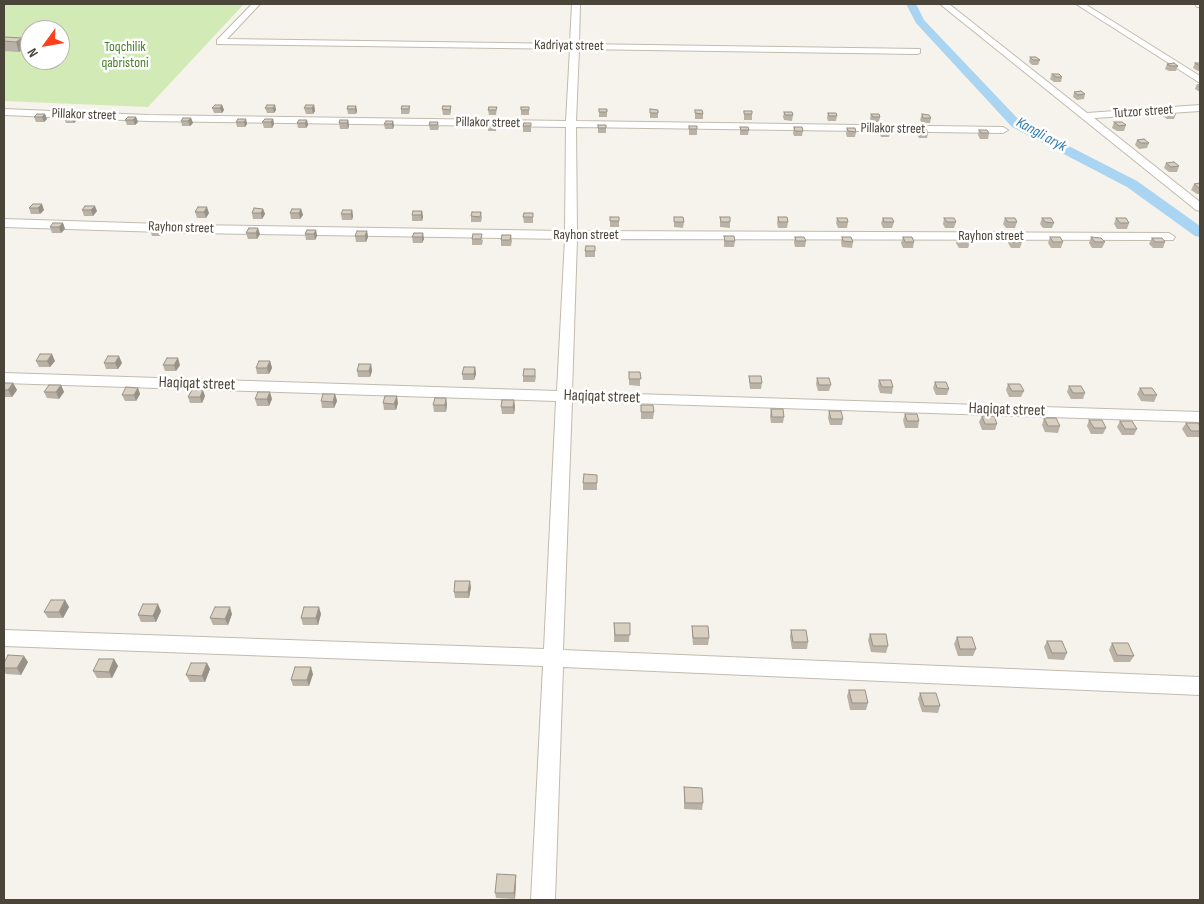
<!DOCTYPE html>
<style>
body{margin:0}
#map{position:relative;width:1204px;height:904px;overflow:hidden;background:#f6f3ec;font-family:"Sofia Sans Condensed",sans-serif}
canvas{display:block}
.frame{position:absolute;inset:0;border:5px solid #4b4439;pointer-events:none}
.north{position:absolute;left:20px;top:20px;width:50px;height:50px;box-sizing:border-box;background:#fff;border:1px solid #b7b4b0;border-radius:50%;rotate:238deg;font-size:14px;font-weight:700;line-height:20px;text-align:center;color:#4b4439}
.north::after{content:'';display:block;margin:auto;width:18px;height:22px;background:#fc3f1d;clip-path:polygon(50% 0,100% 100%,50% 72%,0 100%)}
</style>
<div id="map">
<canvas width="1204" height="904"></canvas>
<div class="frame"></div>
<div class="north">N</div>
</div>
<script>
const ctx = document.querySelector('canvas').getContext('2d');
ctx.lineJoin = 'round';
function fill(path, color) {
  ctx.fillStyle = color;
  ctx.fill(path, 'evenodd');
}
function toPath(rows) {
  const path = new Path2D();
  for (const r of rows) {
    path.moveTo(r[0], r[1]);
    for (let i = 2; i < r.length; i += 2) path.lineTo(r[i], r[i + 1]);
  }
  return path;
}
function trace(path, color, width, dash) {
  ctx.strokeStyle = color;
  ctx.lineWidth = width;
  ctx.lineCap = dash ? 'butt' : 'round';
  ctx.setLineDash(dash || []);
  ctx.stroke(path);
}
function drawText(font, color, halo, rows, align = 'center') {
  ctx.font = font + ' "Sofia Sans Condensed",sans-serif';
  ctx.lineWidth = 5;
  ctx.setLineDash([]);
  ctx.textBaseline = 'middle';
  ctx.strokeStyle = halo;
  ctx.fillStyle = color;
  for (const [text, x, y, turn = 0] of rows) {
    ctx.save();
    ctx.translate(x, y);
    ctx.rotate((+turn || 0) * Math.PI / 180);
    ctx.textAlign = isNaN(turn) ? turn : align;
    if (halo) ctx.strokeText(text, 0, 0);
    ctx.fillText(text, 0, 0);
    ctx.restore();
  }
}
const green = toPath([
 [4,4,244,4,148,107,4,101],
 [30,30,60,30,60,60,30,60]
]);
const canal = toPath([
 [906,4,916,4,924,20,1020,121,1137,181,1200,226,1200,237,1195,236,1127,187,1012,127,916,23,906,4]
]);
const minor = toPath([
 [252,4,260,4,227,39,570,44,572,4,580,4,579,44,920,49,920,53,917,54,579,49,576,121,1003,127,1008,130,1003,133,576,127,577,231,1169,233,1175,237,1173,240,577,239,572,392,1200,412,1200,422,572,401,563,650,1200,677,1200,695,563,667,555,900,531,900,543,666,4,646,4,630,544,649,556,401,4,383,4,373,557,391,565,239,194,233,4,227,4,219,194,225,565,231,566,127,148,121,4,115,4,109,148,115,566,121,570,49,217,44,217,40,252,4],
 [940,4,949,4,1087,113,1200,105,1200,111,1094,118,1200,202,1200,211,1196,210,940,4],
 [1076,4,1085,4,1200,76,1200,83,1076,4],
 [1195,4,1200,4,1200,7,1197,7,1195,4]
]);
const wall = toPath([
 [4,37,22,38,25,47,19,52,4,51],
 [1030,57,1040,60,1038,65,1032,65,1029,62],
 [1195,63,1200,63,1200,71,1198,71,1193,68],
 [1167,64,1178,66,1176,71,1169,71,1165,69],
 [1052,74,1062,77,1061,82,1054,82,1050,79],
 [1197,84,1200,84,1200,92,1195,89],
 [1074,92,1085,94,1084,99,1077,100,1073,97],
 [222,105,224,110,222,113,214,113,212,108],
 [275,105,276,110,274,113,267,113,265,108],
 [314,105,315,111,313,114,306,114,304,108],
 [356,106,357,111,356,114,348,114,347,109],
 [410,106,410,111,409,114,401,114,401,109],
 [451,106,451,112,450,115,443,115,442,109],
 [497,107,496,115,489,115,488,110],
 [529,107,529,115,521,115,521,110],
 [599,109,607,109,607,117,599,117],
 [650,109,658,110,658,118,650,118],
 [695,110,703,114,703,119,695,119],
 [744,111,752,114,752,120,744,120],
 [1165,111,1176,114,1174,119,1167,119,1163,116],
 [784,112,793,115,792,121,784,120,783,117],
 [828,113,837,116,836,121,828,121,827,118],
 [45,114,47,119,44,122,36,122,34,117],
 [871,114,880,117,879,122,872,122,870,119],
 [922,114,931,118,930,123,922,123,920,120],
 [67,115,77,120,74,123,66,123,64,118],
 [136,117,138,122,135,125,127,125,125,120],
 [191,118,193,123,190,126,182,126,181,121],
 [246,119,247,124,245,127,237,127,236,122],
 [265,119,273,119,274,124,272,128,264,128,262,122],
 [307,120,308,125,306,128,298,128,297,123],
 [348,120,349,126,348,129,340,129,339,123],
 [393,121,394,126,393,129,385,129,384,124],
 [438,122,439,127,438,130,430,130,429,125],
 [1114,122,1126,125,1124,131,1117,131,1112,128],
 [496,123,496,131,488,131,488,126],
 [531,123,531,132,523,132,523,126],
 [598,125,606,125,606,133,598,133],
 [689,126,697,129,697,135,689,135],
 [740,127,749,130,748,135,740,135],
 [794,127,803,131,802,136,794,136,793,133],
 [847,128,856,132,855,137,847,137,846,134],
 [881,129,890,132,889,137,881,137,880,134],
 [918,129,928,133,927,138,919,138,917,135],
 [979,130,989,133,988,139,980,139,978,135],
 [1137,140,1149,143,1147,148,1139,149,1135,145],
 [1166,163,1179,166,1177,172,1169,172,1164,168],
 [1200,183,1200,194,1197,194,1191,190,1194,184],
 [33,204,44,210,40,214,31,214,29,208],
 [85,206,97,211,93,216,84,216,82,210],
 [198,207,209,213,206,218,197,218,195,212],
 [263,209,265,214,262,219,253,219,252,213],
 [301,209,303,215,300,219,291,219,290,213],
 [352,210,353,216,352,220,342,220,341,214],
 [422,211,423,217,422,221,412,221,412,215],
 [481,212,482,218,481,222,471,222,471,216],
 [533,213,533,223,524,223,523,217],
 [610,217,619,217,619,227,610,227],
 [674,217,684,222,683,228,674,227],
 [720,217,730,222,730,228,720,227],
 [778,217,788,222,787,228,778,228,777,223],
 [837,218,848,222,847,228,838,228,836,223],
 [883,218,894,222,892,228,883,228,881,223],
 [944,218,956,222,954,228,945,228,943,224],
 [1005,218,1017,222,1015,228,1006,228,1003,224],
 [1042,218,1054,223,1052,228,1043,228,1040,224],
 [1116,218,1129,223,1127,229,1117,229,1114,224],
 [63,223,65,229,61,233,52,233,50,227],
 [163,226,165,231,162,236,152,236,150,230],
 [249,228,260,234,257,239,248,239,246,233],
 [316,230,317,236,315,240,306,240,305,234],
 [367,231,368,237,366,242,356,242,355,236],
 [414,233,424,239,422,243,413,243,412,237],
 [473,234,483,240,482,245,472,245,472,239],
 [511,235,512,241,511,246,501,246,501,240],
 [724,236,735,241,734,247,724,247],
 [795,237,806,241,805,247,795,247,794,242],
 [842,237,853,242,852,248,842,247,841,243],
 [903,237,914,242,913,248,903,248,901,243],
 [958,237,970,242,968,248,959,248,956,243],
 [1010,237,1022,242,1020,248,1011,248,1008,243],
 [1050,237,1063,242,1061,248,1051,248,1048,243],
 [1091,237,1105,242,1102,248,1092,248,1089,243],
 [1152,238,1165,242,1163,248,1153,248,1149,244],
 [595,246,595,257,585,257,585,251],
 [36,361,55,361,50,367,39,367],
 [270,361,272,368,269,374,257,374,256,368],
 [104,363,122,363,118,369,106,369],
 [371,364,372,371,370,377,358,377,357,371],
 [163,365,180,365,176,371,165,371],
 [475,367,476,374,474,380,463,380,462,374],
 [629,372,640,372,640,386,629,385],
 [523,376,536,376,535,382,523,382],
 [749,376,762,383,761,389,750,389,749,382],
 [817,378,831,385,829,391,818,391,816,384],
 [879,380,893,387,892,394,880,393,878,386],
 [935,382,949,389,947,395,936,395,933,388],
 [4,383,13,383,17,390,12,397,4,397],
 [1008,384,1024,391,1021,397,1009,397,1006,390],
 [61,385,64,392,59,399,47,398,44,392],
 [1069,386,1085,393,1083,399,1071,399,1067,392],
 [138,388,140,394,136,401,125,401,122,395],
 [1140,388,1157,395,1154,402,1141,401,1137,394],
 [335,394,337,401,334,408,322,408,321,401],
 [205,396,202,403,190,403,188,397],
 [255,399,272,399,269,406,257,406],
 [383,403,398,403,396,410,384,410],
 [447,404,446,412,434,412,433,405],
 [641,405,654,412,653,419,641,419],
 [515,406,514,414,502,414,501,407],
 [771,409,784,417,783,423,771,423,770,416],
 [829,411,843,419,842,425,830,425,828,418],
 [905,414,919,421,918,428,905,428,903,420],
 [982,416,997,424,995,430,982,430,979,422],
 [1044,418,1060,426,1058,433,1045,432,1042,425],
 [1089,420,1106,428,1103,434,1091,434,1087,426],
 [1120,421,1137,429,1134,435,1122,435,1117,427],
 [1186,423,1200,426,1200,436,1199,437,1187,437,1182,429],
 [597,475,597,490,583,490,583,483],
 [471,587,469,598,455,598,454,592],
 [65,600,69,607,63,618,48,618,44,612],
 [161,611,156,622,141,622,138,615],
 [232,614,228,625,213,625,210,618],
 [321,614,318,625,303,625,301,618],
 [614,623,630,623,629,642,614,642],
 [692,626,709,638,708,645,693,645,692,633],
 [791,630,808,642,807,649,792,649,790,637],
 [870,634,888,646,886,653,871,652,868,640],
 [957,637,976,649,973,656,958,656,954,644],
 [1047,641,1067,653,1064,660,1048,659,1044,647],
 [1112,643,1134,656,1130,662,1114,662,1109,650],
 [114,659,118,666,112,678,97,678,93,671],
 [28,662,21,675,6,674,4,671,4,663],
 [207,663,210,669,205,682,190,682,186,675],
 [313,674,309,686,293,686,291,680],
 [849,690,868,703,866,710,850,710,847,696],
 [920,693,940,706,938,713,922,712,918,699],
 [684,787,703,803,702,810,684,809],
 [516,875,516,881,515,899,496,898,495,893]
]);
const shadedWall = toPath([
 [22,38,25,47,19,52,16,42],
 [222,105,224,110,222,113,220,108],
 [275,105,276,110,274,113,273,108],
 [314,105,315,111,313,114,312,108],
 [356,106,357,111,356,114,355,109],
 [45,114,47,119,44,122,42,117],
 [75,115,77,120,74,123,72,118],
 [136,117,138,122,135,125,133,120],
 [191,118,193,123,190,126,188,121],
 [246,119,247,124,245,127,244,122],
 [273,119,274,124,272,128,271,122],
 [307,120,308,125,306,128,305,123],
 [348,120,349,126,348,129,347,123],
 [393,121,394,126,393,129,392,124],
 [42,204,44,210,40,214,38,208],
 [95,206,97,211,93,216,91,210],
 [207,207,209,213,206,218,204,212],
 [263,209,265,214,262,219,261,213],
 [301,209,303,215,300,219,299,213],
 [352,210,353,216,352,220,351,214],
 [422,211,423,217,422,221,421,215],
 [63,223,65,229,61,233,59,227],
 [163,226,165,231,162,236,160,230],
 [258,228,260,234,257,239,256,233],
 [316,230,317,236,315,240,314,234],
 [367,231,368,237,366,242,365,236],
 [423,233,424,239,422,243,422,237],
 [52,354,55,361,50,367,47,361],
 [119,356,122,363,118,369,115,363],
 [178,358,180,365,176,371,174,365],
 [270,361,272,368,269,374,267,368],
 [371,364,372,371,370,377,369,371],
 [475,367,476,374,474,380,474,374],
 [13,383,17,390,12,397,8,390],
 [61,385,64,392,59,399,56,392],
 [138,388,140,394,136,401,134,395],
 [203,390,205,396,202,403,200,397],
 [270,392,272,399,269,406,267,399],
 [335,394,337,401,334,408,333,402],
 [397,396,398,403,396,410,394,404],
 [446,398,447,404,446,412,445,405],
 [514,400,515,406,514,414,513,407],
 [470,581,471,587,469,598,468,592],
 [65,600,69,607,63,618,59,612],
 [158,604,161,611,156,622,153,616],
 [230,607,232,614,228,625,225,619],
 [319,607,321,614,318,625,316,618],
 [24,656,28,662,21,675,17,668],
 [114,659,118,666,112,678,109,672],
 [207,663,210,669,205,682,202,676],
 [311,667,313,674,309,686,307,680],
 [516,875,516,881,515,899,514,893]
]);
const building = toPath([
 [4,37,22,38,16,42,4,41,4,37],
 [1030,57,1036,57,1040,60,1033,60,1030,57],
 [1174,63,1178,66,1171,66,1167,64,1174,63],
 [1195,63,1200,63,1200,66,1195,63],
 [1052,74,1059,74,1062,77,1056,77,1052,74],
 [1081,91,1085,94,1078,95,1074,92,1081,91],
 [215,105,222,105,220,108,212,108,215,105],
 [267,105,275,105,273,108,265,108,267,105],
 [306,105,314,105,312,108,304,108,306,105],
 [348,106,356,106,355,109,347,109,348,106],
 [402,106,410,106,408,109,401,109,402,106],
 [443,106,451,106,450,110,442,109,443,106],
 [489,107,497,107,496,110,488,110,489,107],
 [521,107,529,107,529,110,521,110,521,107],
 [599,109,607,109,607,112,599,112,599,109],
 [650,109,658,110,658,113,650,113,650,109],
 [695,110,702,110,703,114,695,113,695,110],
 [1172,110,1176,114,1169,114,1165,111,1172,110],
 [744,111,752,111,752,114,744,114,744,111],
 [784,112,792,112,793,115,785,115,784,112],
 [828,113,836,113,837,116,829,116,828,113],
 [37,114,45,114,42,117,34,117,37,114],
 [871,114,879,114,880,117,873,117,871,114],
 [922,114,929,115,931,118,923,118,922,114],
 [67,115,75,115,72,118,64,118,67,115],
 [128,117,136,117,133,120,125,120,128,117],
 [183,118,191,118,188,121,181,121,183,118],
 [238,119,246,119,244,122,236,122,238,119],
 [265,119,273,119,271,122,262,122,265,119],
 [299,120,307,120,305,123,297,123,299,120],
 [340,120,348,120,347,123,339,123,340,120],
 [386,121,393,121,392,124,384,124,386,121],
 [430,122,438,122,437,125,429,125,430,122],
 [489,122,496,123,496,126,488,126,489,122],
 [1114,122,1122,122,1126,125,1119,126,1114,122],
 [524,123,531,123,531,126,523,126,524,123],
 [598,125,606,125,606,128,598,128,598,125],
 [689,126,697,126,697,129,689,129,689,126],
 [740,127,748,127,749,130,741,130,740,127],
 [794,127,802,127,803,131,795,131,794,127],
 [847,128,855,128,856,132,848,131,847,128],
 [881,129,889,129,890,132,882,132,881,129],
 [918,129,926,129,928,133,920,133,918,129],
 [979,130,987,130,989,133,981,133,979,130],
 [1144,139,1149,143,1141,143,1137,140,1144,139],
 [1174,162,1179,166,1171,167,1166,163,1174,162],
 [1200,183,1200,188,1199,188,1194,184,1200,183],
 [33,204,42,204,38,208,29,208,33,204],
 [85,206,95,206,91,210,82,210,85,206],
 [198,207,207,207,204,212,195,212,198,207],
 [254,208,263,209,261,213,252,213,254,208],
 [292,209,301,209,299,213,290,213,292,209],
 [343,210,352,210,351,214,341,214,343,210],
 [413,211,422,211,421,215,412,215,413,211],
 [472,212,481,212,480,217,471,216,472,212],
 [524,213,533,213,533,217,523,217,524,213],
 [610,217,619,217,619,221,610,221,610,217],
 [674,217,683,217,684,222,674,222,674,217],
 [720,217,730,217,730,222,721,222,720,217],
 [778,217,787,217,788,222,779,222,778,217],
 [837,218,847,218,848,222,839,222,837,218],
 [883,218,892,218,894,222,884,222,883,218],
 [944,218,954,218,956,222,947,222,944,218],
 [1005,218,1015,218,1017,222,1008,222,1005,218],
 [1042,218,1051,218,1054,223,1045,222,1042,218],
 [1116,218,1126,218,1129,223,1120,223,1116,218],
 [53,223,63,223,59,227,50,227,53,223],
 [154,225,163,226,160,230,150,230,154,225],
 [249,228,258,228,256,233,246,233,249,228],
 [307,230,316,230,314,234,305,234,307,230],
 [357,231,367,231,365,236,355,236,357,231],
 [414,233,423,233,422,237,412,237,414,233],
 [473,234,482,234,481,239,472,239,473,234],
 [502,235,511,235,510,240,501,240,502,235],
 [724,236,734,236,735,241,725,241,724,236],
 [795,237,804,237,806,241,796,241,795,237],
 [842,237,851,237,853,242,843,241,842,237],
 [903,237,912,237,914,242,905,242,903,237],
 [958,237,968,237,970,242,961,242,958,237],
 [1010,237,1019,237,1022,242,1013,242,1010,237],
 [1050,237,1060,237,1063,242,1053,242,1050,237],
 [1091,237,1101,238,1105,242,1095,242,1091,237],
 [1152,238,1162,238,1165,242,1155,242,1152,238],
 [586,246,595,246,595,251,585,251,586,246],
 [40,354,52,354,47,361,36,361,40,354],
 [108,356,119,356,115,363,104,363,108,356],
 [167,358,178,358,174,365,163,365,167,358],
 [259,361,270,361,267,368,256,368,259,361],
 [359,364,371,364,369,371,357,371,359,364],
 [464,367,475,367,474,374,462,374,464,367],
 [524,369,535,369,535,376,523,376,524,369],
 [629,372,640,372,641,379,629,379,629,372],
 [749,376,761,376,762,383,750,383,749,376],
 [817,378,829,378,831,385,819,385,817,378],
 [879,380,891,380,893,387,882,387,879,380],
 [935,382,946,382,949,389,937,388,935,382],
 [4,383,13,383,8,390,4,390,4,383],
 [1008,384,1020,384,1024,391,1012,391,1008,384],
 [49,385,61,385,56,392,44,392,49,385],
 [1069,386,1081,386,1085,393,1073,393,1069,386],
 [126,387,138,388,134,395,122,395,126,387],
 [1140,388,1152,388,1157,395,1144,395,1140,388],
 [192,390,203,390,200,397,188,397,192,390],
 [258,392,270,392,267,399,255,399,258,392],
 [323,394,335,394,333,402,321,401,323,394],
 [385,396,397,396,394,404,383,403,385,396],
 [435,398,446,398,445,405,433,405,435,398],
 [502,400,514,400,513,407,501,407,502,400],
 [641,405,653,405,654,412,641,412,641,405],
 [771,409,783,409,784,417,772,417,771,409],
 [829,411,841,411,843,419,831,419,829,411],
 [905,414,917,414,919,421,907,421,905,414],
 [982,416,994,416,997,424,985,424,982,416],
 [1044,418,1056,418,1060,426,1048,426,1044,418],
 [1089,420,1102,420,1106,428,1094,428,1089,420],
 [1120,421,1132,421,1137,429,1125,429,1120,421],
 [1186,423,1198,423,1200,426,1200,431,1191,431,1186,423],
 [584,474,597,475,597,483,583,483,584,474],
 [455,581,470,581,468,592,454,592,455,581],
 [51,600,65,600,59,612,44,612,51,600],
 [143,604,158,604,153,616,138,615,143,604],
 [215,607,230,607,225,619,210,618,215,607],
 [304,607,319,607,316,618,301,618,304,607],
 [614,623,630,623,630,635,615,635,614,623],
 [692,626,708,626,709,638,693,638,692,626],
 [791,630,806,630,808,642,793,642,791,630],
 [870,634,886,634,888,646,873,646,870,634],
 [957,637,972,637,976,649,960,649,957,637],
 [1047,641,1062,641,1067,653,1052,653,1047,641],
 [1112,643,1128,643,1134,656,1117,655,1112,643],
 [8,655,24,656,17,668,4,668,4,663,8,655],
 [99,659,114,659,109,672,93,671,99,659],
 [191,663,207,663,202,676,186,675,191,663],
 [295,667,311,667,307,680,291,680,295,667],
 [849,690,865,690,868,703,852,703,849,690],
 [920,693,936,693,940,706,924,706,920,693],
 [684,787,702,788,703,803,685,803,684,787],
 [497,874,516,875,514,893,495,893,497,874]
]);
const farStreetnames = [
 ["Kadriyat street",569,46,1],
 ["Tutzor street",1143,112,-4],
 ["Pillakor street",84,115,2],
 ["Pillakor street",488,123,1],
 ["Pillakor street",893,129,1],
 ["Rayhon street",181,228,2],
 ["Rayhon street",586,235],
 ["Rayhon street",991,236]
];
const farParknames = [
 ["Toqchilik",125,47],
 ["qabristoni",125,63]
];
const farWaternames = [
 ["Kangli aryk",1041,135,29]
];
const streetNames = [
 ["Haqiqat street",197,384,2],
 ["Haqiqat street",602,397,2],
 ["Haqiqat street",1007,410,2]
];
fill(green, '#d2eab5');
fill(canal, '#a9d4f2');
trace(minor, '#c2bbae', 2);
fill(minor, '#fff');
fill(wall, '#bab2a6');
fill(shadedWall, '#979187');
fill(building, '#d8cfc1');
trace(building, '#979187', 1);
drawText('14px', '#4b4439', '#fff', farStreetnames);
drawText('14px', '#4a7f2a', '#fff', farParknames);
drawText('italic 15px', '#2e7ab2', '#fff', farWaternames);
drawText('16px', '#4b4439', '#fff', streetNames);
</script>
